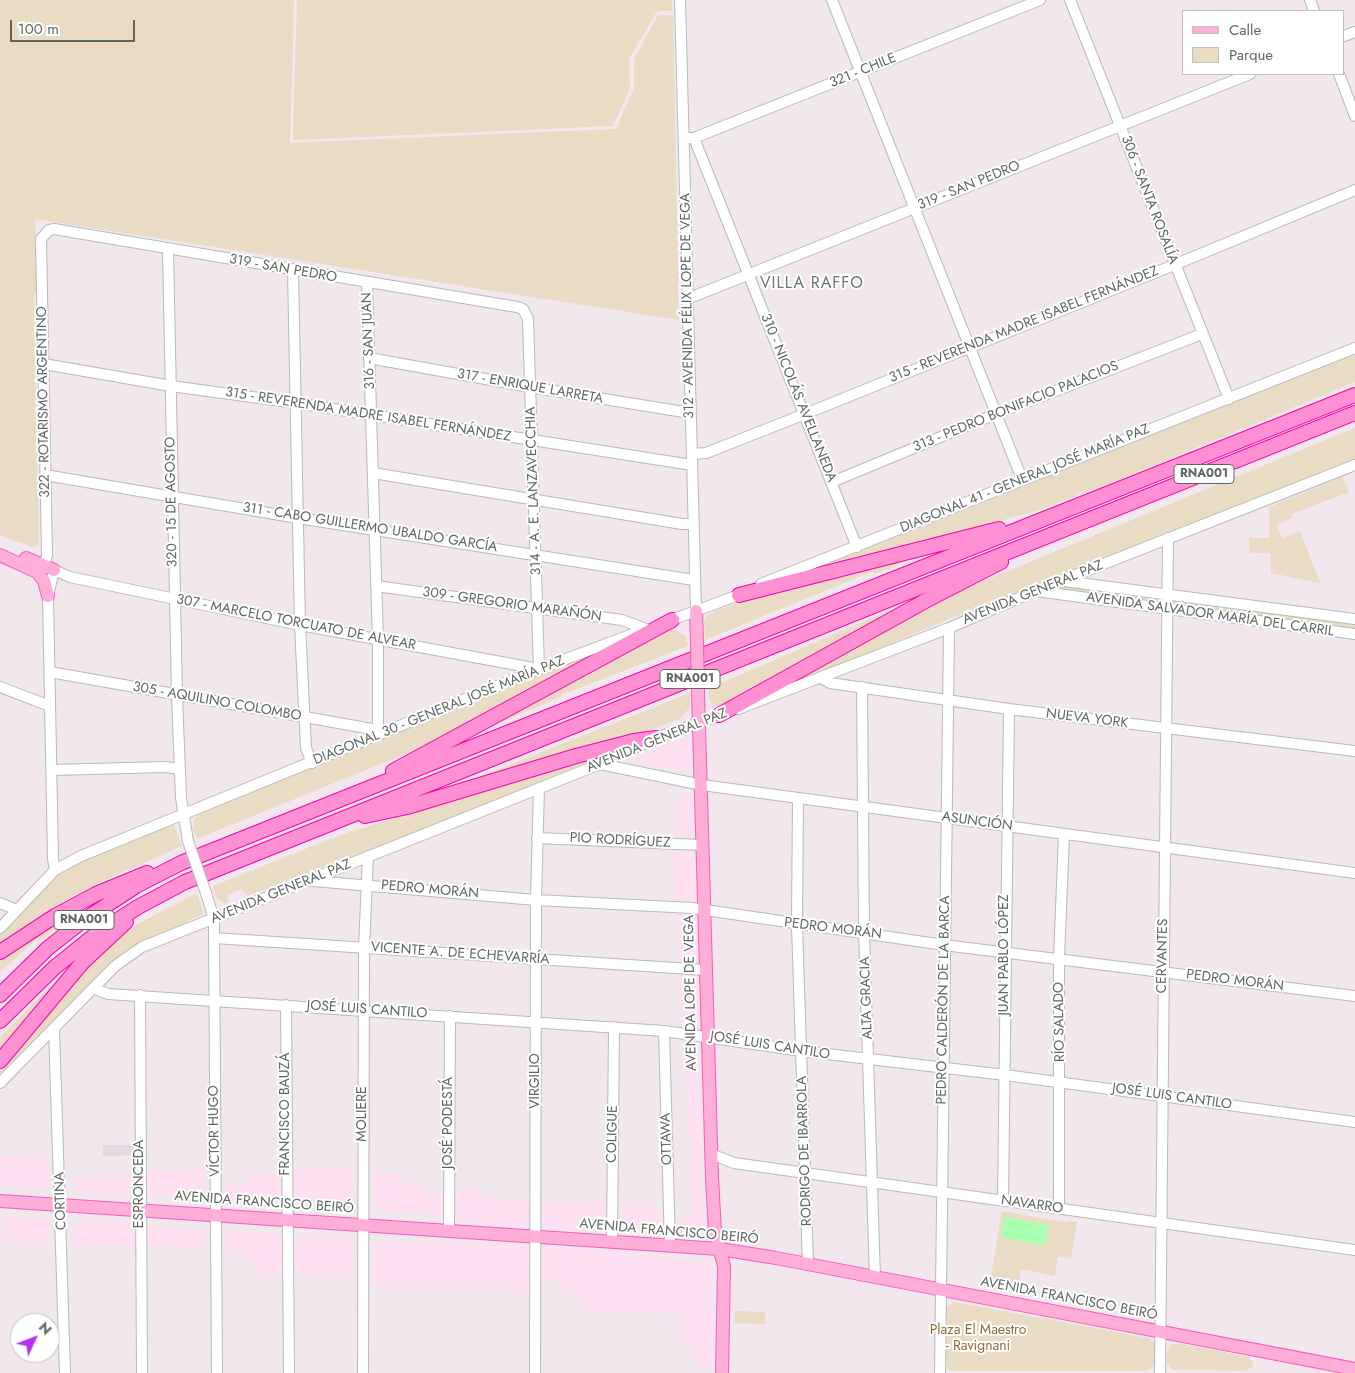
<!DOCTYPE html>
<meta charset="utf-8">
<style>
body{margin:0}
#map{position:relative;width:1355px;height:1373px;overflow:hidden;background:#f1e7ed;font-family:Jost,sans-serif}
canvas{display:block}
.legend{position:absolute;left:1182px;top:10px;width:162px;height:65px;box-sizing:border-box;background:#fff;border:1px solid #bfc3bf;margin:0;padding:6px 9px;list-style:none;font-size:15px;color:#5e6860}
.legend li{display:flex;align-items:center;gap:10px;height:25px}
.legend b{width:25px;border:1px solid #bfc3bf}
.north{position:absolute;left:10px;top:1313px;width:50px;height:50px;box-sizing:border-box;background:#fff;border:1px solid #bfc3bf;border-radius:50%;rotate:47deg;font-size:14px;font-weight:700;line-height:20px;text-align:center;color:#5e6860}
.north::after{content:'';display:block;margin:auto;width:18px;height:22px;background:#b930ef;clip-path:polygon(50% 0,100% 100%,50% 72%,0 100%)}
.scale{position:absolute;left:10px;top:20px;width:125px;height:22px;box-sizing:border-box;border:2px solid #5e6860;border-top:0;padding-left:6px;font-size:15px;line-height:18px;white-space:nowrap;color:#5e6860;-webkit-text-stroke:4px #fff;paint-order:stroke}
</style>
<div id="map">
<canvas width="1355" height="1373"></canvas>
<ul class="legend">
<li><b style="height:6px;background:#ffaed8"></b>Calle</li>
<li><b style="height:14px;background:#e9dbc4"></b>Parque</li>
</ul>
<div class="north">N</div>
<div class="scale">100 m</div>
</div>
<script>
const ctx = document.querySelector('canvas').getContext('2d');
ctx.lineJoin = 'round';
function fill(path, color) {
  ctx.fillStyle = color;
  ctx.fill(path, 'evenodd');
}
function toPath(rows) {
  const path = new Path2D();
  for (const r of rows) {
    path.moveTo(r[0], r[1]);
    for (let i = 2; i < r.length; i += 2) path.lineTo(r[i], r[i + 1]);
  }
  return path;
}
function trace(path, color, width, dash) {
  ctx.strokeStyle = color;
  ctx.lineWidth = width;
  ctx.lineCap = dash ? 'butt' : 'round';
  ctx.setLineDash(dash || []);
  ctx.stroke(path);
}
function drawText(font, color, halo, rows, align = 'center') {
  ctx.font = font + ' Jost,sans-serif';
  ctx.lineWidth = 4;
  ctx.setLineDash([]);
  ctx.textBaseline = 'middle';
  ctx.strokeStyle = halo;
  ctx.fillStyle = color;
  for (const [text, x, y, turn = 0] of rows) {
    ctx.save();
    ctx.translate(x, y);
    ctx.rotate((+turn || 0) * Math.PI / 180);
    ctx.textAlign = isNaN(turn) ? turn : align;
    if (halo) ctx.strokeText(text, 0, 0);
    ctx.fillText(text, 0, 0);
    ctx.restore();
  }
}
const commercial = toPath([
 [685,738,690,741,689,772,632,762],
 [680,791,692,795,692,838,677,837],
 [674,850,690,852,692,855,697,894,692,901,676,901],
 [677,911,691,913,697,918,699,958,694,965,678,965],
 [679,973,693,974,700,982,700,1020,694,1026,682,1026],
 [684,1042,696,1042,698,1044,703,1227,700,1231,678,1228,677,1218,693,1217],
 [0,1156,49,1161,50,1184,44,1188,0,1185],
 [293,1169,352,1169,353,1202,348,1206,298,1204,293,1199],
 [204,1170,204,1194,201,1198,149,1195,147,1192,147,1172],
 [374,1172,403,1173,402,1185,423,1187,423,1193,444,1195,443,1210,439,1215,379,1210,374,1205],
 [249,1174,281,1174,281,1199,277,1203,229,1200,226,1196,225,1185,248,1185],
 [135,1177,135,1190,131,1193,78,1190,72,1183,72,1178],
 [453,1190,478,1191,479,1195,488,1195,489,1200,530,1201,530,1219,520,1226,460,1222,454,1216],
 [541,1202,609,1202,608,1225,598,1231,549,1228,541,1220],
 [619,1207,665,1209,666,1225,661,1229,621,1226,618,1224],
 [9,1217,47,1220,51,1224,51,1240,3,1241,4,1222],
 [77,1221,131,1225,135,1228,135,1244,73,1245,72,1226],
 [151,1227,203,1230,205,1232,206,1249,147,1244,147,1230],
 [232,1232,276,1234,282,1241,282,1274,262,1274,262,1270,257,1270,257,1260,247,1260,247,1252,226,1254,226,1236],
 [300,1237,349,1240,353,1244,353,1273,294,1273,294,1241],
 [377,1241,524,1245,530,1255,530,1296,512,1295,512,1285,372,1285,373,1243],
 [550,1246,709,1263,714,1269,712,1362,708,1366,698,1367,697,1346,682,1347,683,1314,586,1312,586,1302,575,1301,575,1290,560,1290,560,1279,541,1279,541,1254]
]);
const education = toPath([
 [103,1145,134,1145,134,1155,103,1156]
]);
const green = toPath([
 [0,0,294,0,290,143,616,129,634,88,634,59,658,15,673,15,679,320,35,219,37,287,34,296,39,544,34,548,0,535],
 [297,0,672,0,672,11,657,11,629,59,630,88,613,126,293,140],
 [1355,354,1355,382,1118,480,1036,511,832,567,830,563],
 [1355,428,1355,460,949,619,788,687,786,683,957,592],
 [1342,477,1349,492,1294,513,1291,515,1292,518,1276,525,1282,538,1300,531,1320,583,1271,573,1270,553,1250,553,1249,538,1270,538,1269,507],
 [898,561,899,565,874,574,873,571,705,640,704,621,707,616,716,611,762,594],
 [1061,580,1355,619,1355,634,1035,591],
 [892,609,894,614,722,706,716,706,709,700,708,689],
 [673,629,685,635,688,646,561,695,561,697,485,729,485,727,649,639],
 [619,642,420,748,201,837,197,838,193,831,195,818,199,814,541,669],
 [690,693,690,707,680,719,639,734,466,784,466,782],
 [587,759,589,760,586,763,420,831,248,896,242,889,228,894,227,902,224,903,216,897,215,893,213,886,343,834],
 [173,822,182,846,105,880,60,903,0,945,0,934,44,888,66,870,102,851],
 [197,893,203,913,202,915,188,921,188,924,141,942,124,952,0,1078,0,1071,71,983,110,943,138,924],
 [61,919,64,922,38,942,36,940,0,972,0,956],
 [50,986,52,989,0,1052,0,1038],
 [1002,1211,1062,1222,1077,1221,1071,1259,1058,1256,1055,1276,1021,1269,1018,1289,990,1283],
 [954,1302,1148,1338,1155,1343,1156,1362,1152,1368,1142,1371,950,1371,945,1363,947,1308],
 [735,1311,765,1312,765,1324,734,1323],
 [1177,1343,1248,1357,1253,1362,1253,1367,1245,1371,1172,1369,1167,1363,1167,1353,1171,1345]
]);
const water = toPath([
 [1004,1217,1048,1225,1045,1245,1001,1238]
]);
const minor = toPath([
 [680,0,696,611],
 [832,0,1022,479],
 [1070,0,1229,399],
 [1310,0,1314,11],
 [1344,36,1355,32],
 [1339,74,1355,116],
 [688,138,694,138,1040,0],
 [694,138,857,547],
 [168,249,177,696,181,798,188,841],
 [293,271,300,625,306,748,312,763],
 [367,283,378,641,378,730],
 [687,299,1250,74],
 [369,358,530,387,684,412,691,416],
 [44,364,171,386,296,403,692,465],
 [692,454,706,453,805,414,1174,265,1355,190],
 [373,473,682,524,694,524],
 [45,475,298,518,694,580],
 [832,482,996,414,1202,334],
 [44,566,47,555,41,239,49,230,54,229,517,307,523,309,528,319,539,669],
 [1064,581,1355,619],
 [761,584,1355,348],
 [376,586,622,620,646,629],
 [1036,591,1355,634],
 [666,622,744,593],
 [50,672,378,730,381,734],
 [821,678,830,683,1009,709,1355,751],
 [0,687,50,706],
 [862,687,864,933,875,1278],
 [738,709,949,628,1035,591,1355,465],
 [600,764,702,785,1355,873],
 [52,770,165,767,180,769],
 [798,798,797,925,808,1265],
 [537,838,702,845],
 [55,870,53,859,48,596,54,570,70,577,300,625,539,669],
 [313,881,536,900,692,908,944,945,1355,996],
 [206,893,214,919,214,931,217,1373],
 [0,903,17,910],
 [0,928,55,870,81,856,539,669,641,631],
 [214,938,706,970],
 [93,988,108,994,664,1031,802,1051,1005,1075,1355,1122],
 [140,995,142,1373],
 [286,1005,289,1373],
 [54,1028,65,1373],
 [664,1031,670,1246],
 [0,1083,115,966,142,947,600,764,656,738,724,714],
 [711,1154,734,1163,1355,1250],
 [1003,1200,1009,709],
 [1059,1208,1059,958,1064,835],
 [449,1231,450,1016],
 [612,1242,614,1027],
 [363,1373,364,948,368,856],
 [535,1373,536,900,539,788],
 [940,1373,949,628],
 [1160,1373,1168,538]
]);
const major = toPath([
 [0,555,37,572,44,581,48,596],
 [26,558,54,570],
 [696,611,697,643],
 [698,692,712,1178,715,1232,724,1266,722,1373],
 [0,1201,720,1249,776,1258,1355,1369]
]);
const highway = toPath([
 [739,595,999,529],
 [719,715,927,600,1001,562],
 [393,771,672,620],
 [365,816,407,807,576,756,634,741,656,738],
 [0,952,55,916,96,894,147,873],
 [0,995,48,948,81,922,136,886,181,863,1355,395],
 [0,1021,54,968,96,934,138,907,185,882,1355,413],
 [0,1061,82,963,126,922]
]);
const minorBridge = toPath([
 [188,841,206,893]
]);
const majorBridge = toPath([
 [697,643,698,692]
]);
const shields = [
 [1204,474,60],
 [690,679,60],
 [84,920,60]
];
const shieldNames = [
 ["RNA001",1204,474],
 ["RNA001",690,679],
 ["RNA001",84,920]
];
const streetNames = [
 ["321 - CHILE",863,71,-22],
 ["319 - SAN PEDRO",969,186,-22],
 ["306 - SANTA ROSALÍA",1149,200,69],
 ["319 - SAN PEDRO",283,269,10],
 ["312 - AVENIDA FÉLIX LOPE DE VEGA",688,306,-91],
 ["315 - REVERENDA MADRE ISABEL FERNÁNDEZ",1024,325,-22],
 ["316 - SAN JUAN",369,341,-92],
 ["317 - ENRIQUE LARRETA",530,387,10],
 ["310 - NICOLÁS AVELLANEDA",798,398,68],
 ["322 - ROTARISMO ARGENTINO",44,402,-91],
 ["313 - PEDRO BONIFACIO PALACIOS",1016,407,-22],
 ["315 - REVERENDA MADRE ISABEL FERNÁNDEZ",368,415,9],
 ["DIAGONAL 41 - GENERAL JOSÉ MARÍA PAZ",1025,479,-22],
 ["314 - A. E. LANZAVECCHIA",534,491,-92],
 ["320 - 15 DE AGOSTO",172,502,-91],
 ["311 - CABO GUILLERMO UBALDO GARCÍA",370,528,9],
 ["AVENIDA GENERAL PAZ",1033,593,-22],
 ["309 - GREGORIO MARAÑÓN",512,605,8],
 ["AVENIDA SALVADOR MARÍA DEL CARRIL",1210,615,8],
 ["307 - MARCELO TORCUATO DE ALVEAR",296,623,11],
 ["305 - AQUILINO COLOMBO",217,702,10],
 ["DIAGONAL 30 - GENERAL JOSÉ MARÍA PAZ",439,711,-22],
 ["NUEVA YORK",1087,719,7],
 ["AVENIDA GENERAL PAZ",657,741,-22],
 ["ASUNCIÓN",977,822,8],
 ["PIO RODRÍGUEZ",620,841,3],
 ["PEDRO MORÁN",430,890,5],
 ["AVENIDA GENERAL PAZ",281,892,-22],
 ["PEDRO MORÁN",833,929,7],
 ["VICENTE A. DE ECHEVARRÍA",460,954,4],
 ["JUAN PABLO LÓPEZ",1005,955,-90],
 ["CERVANTES",1163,956,-89],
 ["PEDRO MORÁN",1235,981,7],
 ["AVENIDA LOPE DE VEGA",691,993,-91],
 ["ALTA GRACIA",867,998,-92],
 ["PEDRO CALDERÓN DE LA BARCA",944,1000,-89],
 ["JOSÉ LUIS CANTILO",367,1010,4],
 ["RÍO SALADO",1060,1022,-91],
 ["JOSÉ LUIS CANTILO",770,1046,9],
 ["VIRGILIO",536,1081,-90],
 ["JOSÉ LUIS CANTILO",1172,1097,8],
 ["FRANCISCO BAUZÁ",286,1114,-90],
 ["MOLIERE",363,1114,-90],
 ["JOSÉ PODESTÁ",449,1123,-90],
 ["VÍCTOR HUGO",215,1131,-91],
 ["COLIGUE",613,1134,-89],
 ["OTTAWA",667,1139,-92],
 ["RODRIGO DE IBARROLA",805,1151,-92],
 ["ESPRONCEDA",140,1184,-90],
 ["CORTINA",61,1201,-92],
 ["AVENIDA FRANCISCO BEIRÓ",264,1203,4],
 ["NAVARRO",1032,1205,8],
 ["AVENIDA FRANCISCO BEIRÓ",669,1232,5],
 ["AVENIDA FRANCISCO BEIRÓ",1069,1299,11]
];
const parkNames = [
 ["Plaza El Maestro",978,1331],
 ["- Ravignani",978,1347]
];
const quarterNames = [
 ["VILLA RAFFO",812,284]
];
fill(commercial, '#ffdff2');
fill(education, '#e3d8df');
fill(green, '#e9dbc4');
fill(water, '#a9ffb0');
trace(minor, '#b4bcb6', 12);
trace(major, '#f65cbe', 14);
trace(highway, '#f800a7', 16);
trace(minor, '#fff', 10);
trace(major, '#ffaed8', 12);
trace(highway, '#ff90d4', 14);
trace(minorBridge, '#b4bcb6', 12, []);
trace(majorBridge, '#f65cbe', 14, []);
trace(minorBridge, '#fff', 10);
trace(majorBridge, '#ffaed8', 12);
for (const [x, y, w] of shields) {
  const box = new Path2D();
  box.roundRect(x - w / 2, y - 9.5, w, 19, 4);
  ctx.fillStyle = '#fff';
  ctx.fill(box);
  trace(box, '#5e6860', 1);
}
drawText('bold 12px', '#5e6860', null, shieldNames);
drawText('14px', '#5e6860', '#fff', streetNames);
drawText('14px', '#8a6f34', '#fff', parkNames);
ctx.letterSpacing = '1px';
drawText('16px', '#6a756c', '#fff', quarterNames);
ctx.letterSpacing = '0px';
</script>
